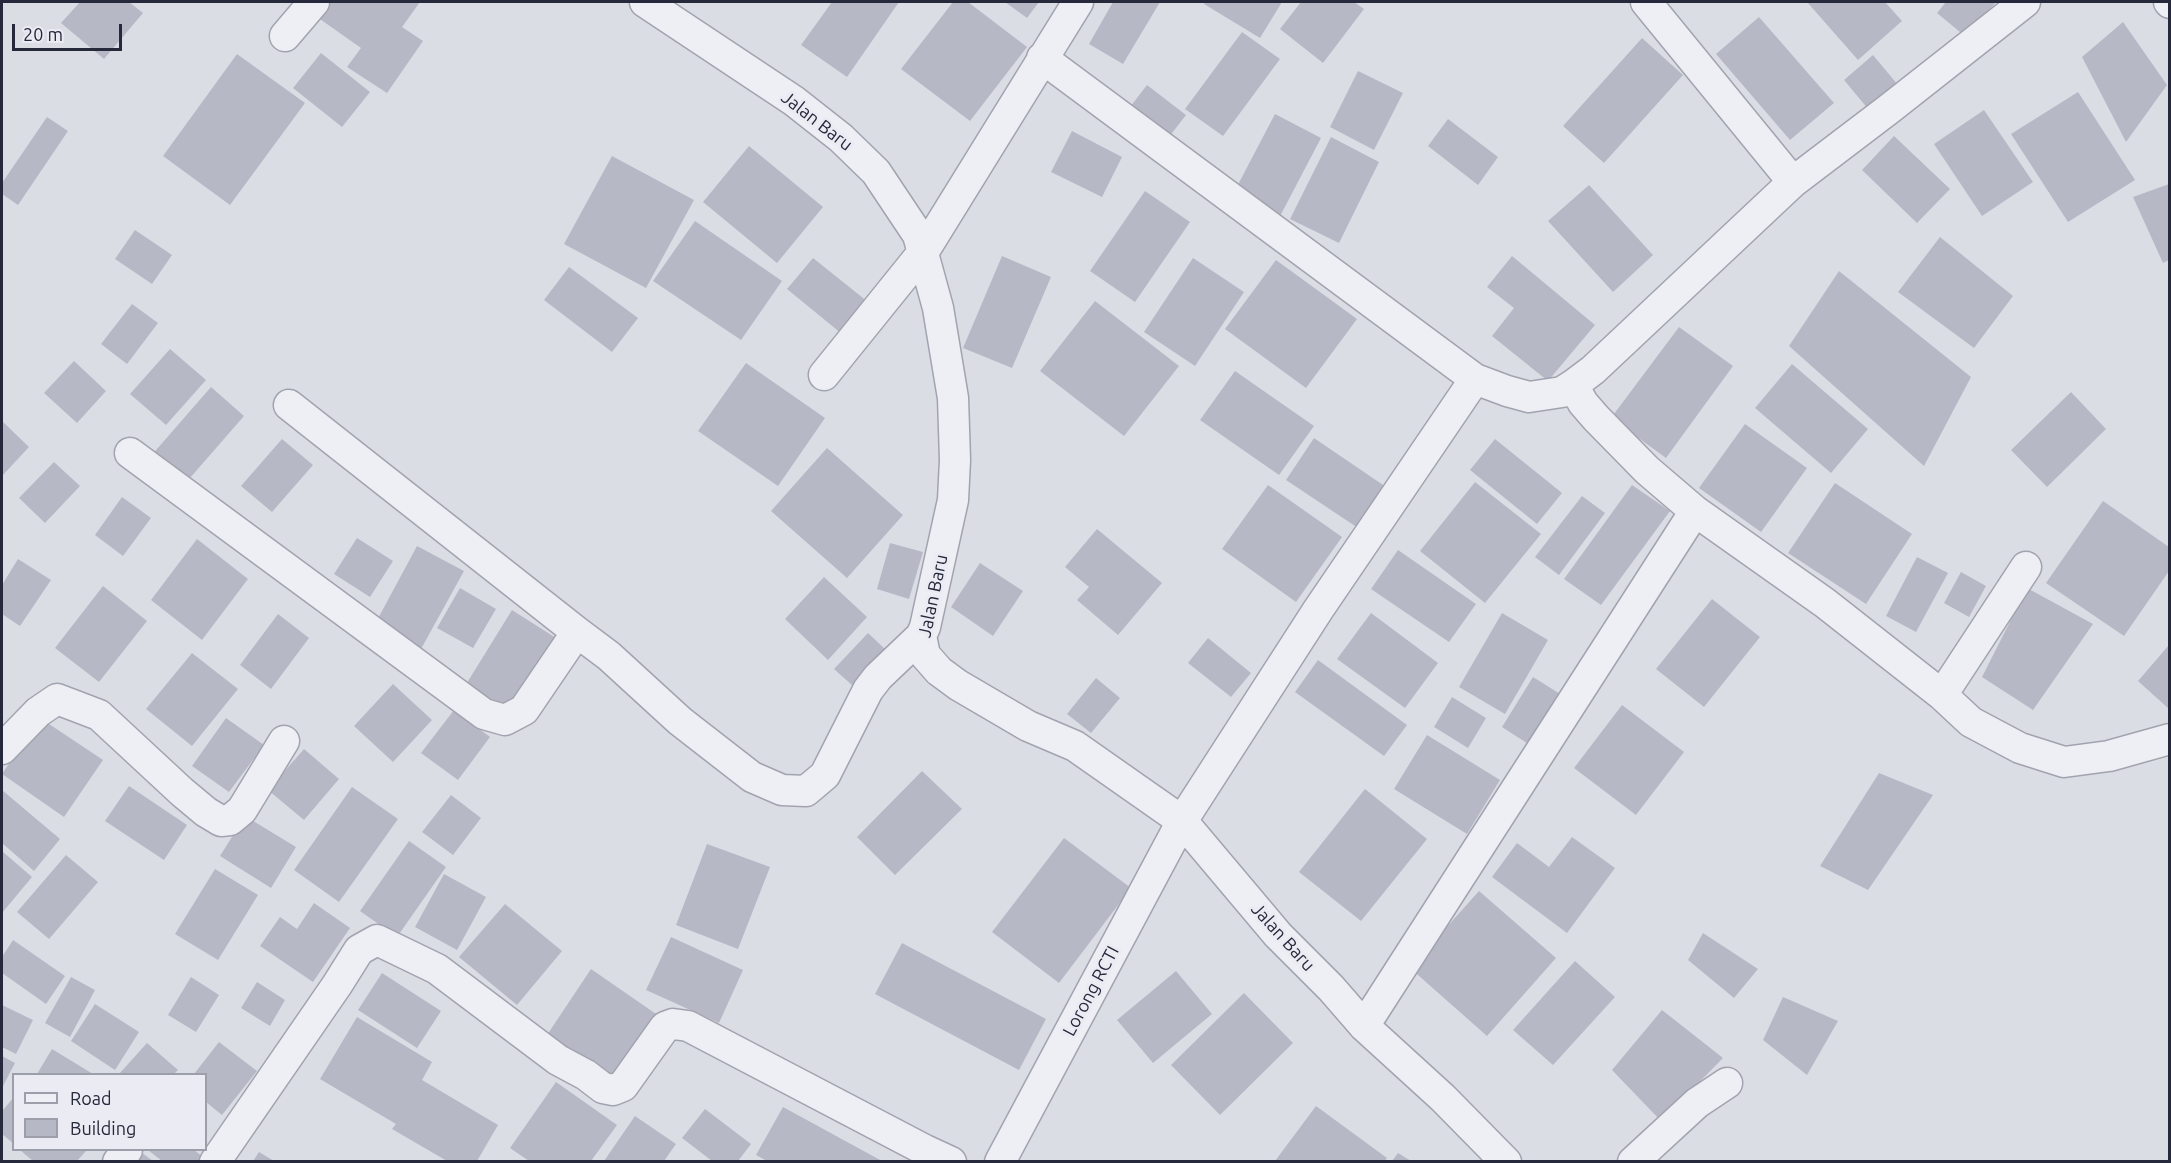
<!DOCTYPE html>
<style>
body{margin:0}
#map{position:relative;width:2171px;height:1163px;overflow:hidden;background:#dbdde5;font-family:Ubuntu,sans-serif}
canvas{display:block}
.frame{position:absolute;inset:0;border:3px solid #26293b;pointer-events:none}
.legend{position:absolute;left:12px;top:1073px;width:195px;height:78px;box-sizing:border-box;background:#ebecf3;border:2px solid #9c9ea9;margin:0;padding:8px 10px;list-style:none;font-size:18px;color:#26293b}
.legend li{display:flex;align-items:center;gap:12px;height:30px}
.legend b{width:30px;border:2px solid #9c9ea9}
.scale{position:absolute;left:12px;top:24px;width:110px;height:27px;box-sizing:border-box;border:3px solid #26293b;border-top:0;padding-left:8px;font-size:18px;line-height:21px;white-space:nowrap;color:#26293b;-webkit-text-stroke:4px #ebecf3;paint-order:stroke}
</style>
<div id="map">
<canvas width="2171" height="1163"></canvas>
<div class="frame"></div>
<ul class="legend">
<li><b style="height:8px;background:#eeeff4"></b>Road</li>
<li><b style="height:16px;background:#b6b8c5"></b>Building</li>
</ul>
<div class="scale">20 m</div>
</div>
<script>
const ctx = document.querySelector('canvas').getContext('2d');
ctx.lineJoin = 'round';
function fill(path, color) {
  ctx.fillStyle = color;
  ctx.fill(path, 'evenodd');
}
function toPath(rows) {
  const path = new Path2D();
  for (const r of rows) {
    path.moveTo(r[0], r[1]);
    for (let i = 2; i < r.length; i += 2) path.lineTo(r[i], r[i + 1]);
  }
  return path;
}
function trace(path, color, width, dash) {
  ctx.strokeStyle = color;
  ctx.lineWidth = width;
  ctx.lineCap = dash ? 'butt' : 'round';
  ctx.setLineDash(dash || []);
  ctx.stroke(path);
}
function drawText(font, color, halo, rows, align = 'center') {
  ctx.font = font + ' Ubuntu,sans-serif';
  ctx.lineWidth = 6;
  ctx.setLineDash([]);
  ctx.textBaseline = 'middle';
  ctx.strokeStyle = halo;
  ctx.fillStyle = color;
  for (const [text, x, y, turn = 0] of rows) {
    ctx.save();
    ctx.translate(x, y);
    ctx.rotate((+turn || 0) * Math.PI / 180);
    ctx.textAlign = isNaN(turn) ? turn : align;
    if (halo) ctx.strokeText(text, 0, 0);
    ctx.fillText(text, 0, 0);
    ctx.restore();
  }
}
const building = toPath([
 [80,2,129,2,143,13,104,59,61,23],
 [329,2,420,2,402,27,423,41,387,93,347,67,361,48,317,17],
 [832,2,899,2,847,77,801,45],
 [953,2,968,2,1027,47,970,121,901,69],
 [1005,2,1039,2,1027,18],
 [1113,2,1160,2,1123,64,1089,44],
 [1205,2,1282,2,1260,38,1204,4],
 [1301,2,1354,2,1364,9,1323,63,1280,29],
 [1807,2,1885,2,1902,21,1858,60],
 [1946,2,1996,2,1966,37,1937,13],
 [1759,17,1834,103,1790,140,1716,54],
 [2123,22,2167,85,2126,142,2082,57],
 [1242,32,1280,59,1223,136,1185,109],
 [1642,38,1683,75,1604,163,1563,126],
 [321,53,370,92,342,127,293,88],
 [237,54,305,103,230,205,163,156],
 [1873,55,1898,85,1869,110,1844,80],
 [1358,71,1403,93,1374,150,1330,127],
 [1147,85,1186,115,1169,137,1130,107],
 [2078,92,2135,180,2068,222,2011,134],
 [1984,110,2033,182,1982,216,1934,144],
 [1275,114,1321,138,1278,220,1232,196],
 [47,117,68,131,18,205,2,194,2,183],
 [1448,119,1498,157,1478,185,1428,146],
 [1072,131,1122,157,1102,197,1051,172],
 [1894,136,1950,189,1917,223,1862,170],
 [1331,137,1379,162,1339,243,1290,219],
 [749,146,823,207,777,263,703,202],
 [612,156,694,200,646,288,564,244],
 [2169,184,2169,260,2163,263,2133,197],
 [1589,185,1653,255,1613,292,1548,221],
 [1145,191,1190,222,1135,302,1090,271],
 [695,221,782,281,741,340,653,281],
 [135,230,172,255,152,284,115,259],
 [1940,237,2013,296,1974,348,1898,292],
 [1002,256,1051,277,1012,368,963,348],
 [1512,256,1595,325,1548,381,1492,336,1514,308,1487,287],
 [813,258,868,302,842,334,787,289],
 [1193,258,1244,292,1195,366,1144,332],
 [1276,260,1357,319,1306,388,1225,329],
 [569,267,638,318,612,352,544,300],
 [1839,271,1971,377,1924,466,1789,346],
 [1095,301,1179,366,1124,436,1040,371],
 [132,304,158,323,127,364,101,344],
 [1679,327,1733,366,1666,458,1611,418],
 [170,349,206,380,166,425,130,394],
 [74,361,106,391,77,423,44,393],
 [746,363,825,418,778,486,698,431],
 [1792,364,1868,429,1831,473,1755,408],
 [1235,371,1314,426,1279,475,1200,420],
 [211,387,244,416,183,486,150,457],
 [2071,392,2106,429,2047,487,2011,450],
 [2,421,29,447,2,476],
 [1745,424,1807,468,1761,532,1699,488],
 [1314,438,1386,487,1358,528,1286,480],
 [282,439,313,465,272,512,241,486],
 [1495,439,1562,493,1537,524,1470,470],
 [827,448,903,515,847,578,771,511],
 [54,462,80,486,45,523,19,498],
 [1475,482,1541,534,1485,603,1420,551],
 [1835,483,1912,534,1866,604,1788,553],
 [1268,485,1342,537,1296,602,1222,549],
 [1632,485,1670,511,1601,605,1564,579],
 [1582,496,1605,513,1559,575,1535,557],
 [122,497,151,518,123,556,95,535],
 [2103,501,2169,547,2169,571,2124,636,2046,583],
 [1097,529,1162,583,1118,635,1077,600,1089,587,1065,567],
 [357,538,393,561,370,597,334,574],
 [197,539,248,579,202,640,151,600],
 [890,543,923,552,909,599,877,589],
 [417,546,464,571,421,649,375,624],
 [1398,550,1476,604,1449,642,1371,589],
 [1917,557,1948,573,1916,632,1886,616],
 [18,559,51,580,20,626,2,614,2,585],
 [980,563,1023,591,993,636,951,607],
 [1961,572,1986,586,1969,617,1944,603],
 [824,577,867,617,828,660,785,619],
 [103,586,147,621,99,682,55,648],
 [460,588,496,609,473,648,437,628],
 [2027,588,2093,624,2033,710,1982,677],
 [1712,599,1760,637,1704,707,1656,669],
 [512,610,556,638,509,713,465,686],
 [1371,613,1438,663,1405,708,1337,659],
 [1502,613,1548,640,1505,714,1459,687],
 [278,614,309,638,271,689,240,665],
 [868,633,886,650,853,686,834,669],
 [1208,638,1251,673,1231,697,1188,663],
 [2169,645,2169,709,2138,681],
 [192,653,238,689,192,746,146,709],
 [1318,660,1407,725,1384,756,1295,692],
 [1533,677,1565,697,1533,747,1502,727],
 [1096,678,1120,698,1091,733,1067,714],
 [393,684,432,720,393,762,354,726],
 [1452,697,1486,718,1468,748,1434,727],
 [1622,705,1684,752,1636,815,1574,768],
 [454,710,490,737,458,780,421,753],
 [40,718,103,760,64,817,2,774],
 [226,718,264,745,229,792,192,766],
 [1427,735,1500,780,1467,834,1394,789],
 [304,749,339,779,304,820,268,790],
 [922,771,962,809,895,875,857,837],
 [1879,773,1933,795,1868,890,1820,866],
 [129,786,187,825,164,860,105,821],
 [352,787,398,819,339,902,294,870],
 [1365,789,1427,839,1361,921,1299,872],
 [2,790,60,839,34,871,2,843],
 [451,795,481,818,453,855,422,832],
 [245,816,296,847,271,888,220,856],
 [1572,837,1615,868,1567,933,1492,877,1517,843,1549,867],
 [1064,838,1131,888,1059,983,992,932],
 [409,841,446,867,397,937,360,911],
 [707,844,770,867,738,949,676,925],
 [2,851,32,877,2,913],
 [66,855,98,882,49,939,17,912],
 [215,869,258,895,218,960,175,934],
 [444,874,486,897,457,950,415,927],
 [1479,891,1556,958,1487,1036,1410,968],
 [314,903,350,928,313,982,260,946,280,917,297,929],
 [505,904,562,951,517,1005,459,957],
 [1703,933,1758,969,1734,998,1688,960],
 [671,937,743,970,719,1023,646,990],
 [13,940,65,976,46,1004,2,973,2,957],
 [902,943,1046,1019,1019,1070,875,994],
 [1575,961,1615,997,1553,1065,1513,1030],
 [591,969,659,1016,613,1085,545,1038],
 [1176,971,1212,1014,1153,1063,1117,1020],
 [382,973,441,1011,417,1048,358,1010],
 [71,977,95,990,70,1037,45,1023],
 [191,977,219,995,196,1032,168,1015],
 [257,982,285,1000,270,1026,241,1008],
 [1244,993,1293,1043,1220,1115,1171,1065],
 [1783,997,1838,1021,1807,1075,1763,1040],
 [95,1004,139,1032,115,1070,71,1041],
 [2,1005,33,1020,16,1054,2,1047],
 [1662,1010,1723,1058,1661,1121,1612,1070],
 [357,1017,432,1062,422,1080,498,1125,477,1161,447,1161,392,1129,396,1124,320,1079],
 [219,1042,257,1071,222,1115,206,1102,206,1074,194,1074],
 [147,1043,178,1070,174,1074,119,1074],
 [52,1049,93,1074,37,1074],
 [2,1056,15,1063,2,1088],
 [556,1082,617,1125,591,1161,529,1161,510,1148],
 [14,1097,14,1144,2,1134,2,1111],
 [1316,1106,1387,1158,1385,1161,1275,1161],
 [783,1107,882,1161,767,1161,756,1155],
 [705,1109,751,1144,738,1161,712,1161,682,1138],
 [635,1116,676,1144,664,1161,604,1161],
 [20,1150,87,1150,77,1161,33,1161],
 [138,1150,153,1161,129,1161],
 [148,1150,194,1150,203,1157,199,1161,162,1161],
 [259,1152,274,1161,253,1161],
 [1398,1153,1411,1161,1392,1161]
]);
const minor = toPath([
 [645,2,794,101,841,138,876,172,918,235,938,308,953,398,955,460,953,500,925,627,921,636,925,655,939,671,958,685,1028,726,1075,746,1182,821,1278,935,1331,988,1364,1026,1443,1098,1506,1162],
 [1646,2,1793,182],
 [2169,2,2170,3],
 [285,36,314,2],
 [1042,58,1475,379],
 [824,375,924,251,1078,2],
 [1573,385,1583,403,1596,418,1647,470,1695,511,1825,603,1942,695,1971,722,2020,748,2064,762,2109,756,2170,739],
 [289,405,577,632],
 [130,453,484,714,505,720,524,710,577,632,609,656,680,721,752,777,782,790,806,791,825,775,868,690,878,677,921,636],
 [1942,695,2026,567],
 [2,749,38,712,57,699,99,715,182,792,206,812,221,821,230,820,242,810,284,741],
 [1364,1026,1695,511],
 [118,1162,127,1150],
 [215,1162,337,985,359,950,377,940,437,969,558,1060,586,1075,603,1088,613,1090,623,1086,665,1027,673,1024,688,1026,925,1150,951,1162],
 [1000,1162,1182,821,1318,610,1475,379,1507,391,1529,397,1562,392,1573,385,1593,370,1793,182,1889,109,2025,2],
 [1633,1162,1697,1103,1727,1083]
]);
const streetNames = [
 ["Jalan Baru",817,121,38],
 ["Jalan Baru",933,596,-78],
 ["Jalan Baru",1283,937,48],
 ["Lorong RCTI",1091,991,-62]
];
fill(building, '#b6b8c5');
trace(minor, '#a1a3af', 33);
trace(minor, '#eeeff4', 30);
drawText('18px', '#26293b', '#ebecf3', streetNames);
</script>
